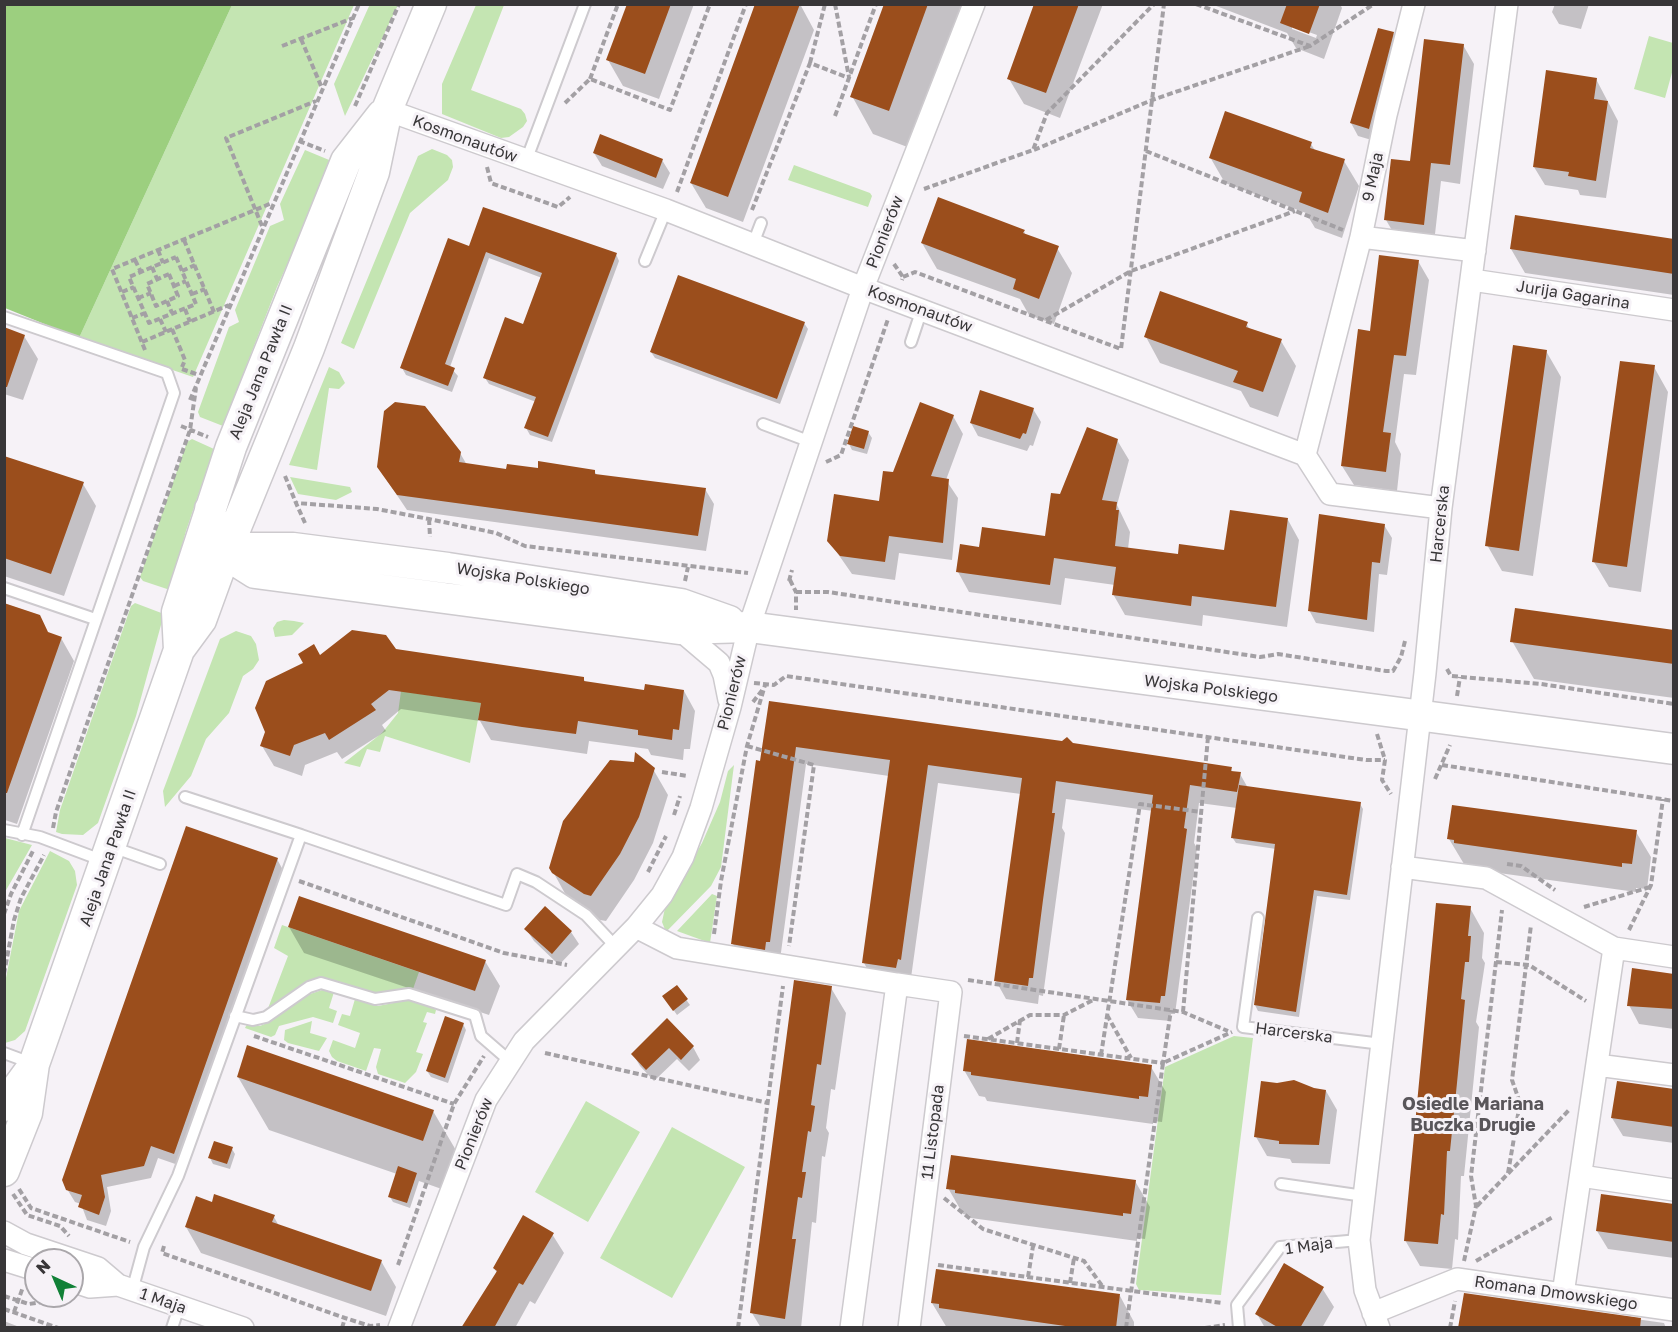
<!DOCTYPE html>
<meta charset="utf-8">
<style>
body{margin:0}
#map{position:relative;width:1678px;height:1332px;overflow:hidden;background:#f6f2f7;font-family:"Golos Text",sans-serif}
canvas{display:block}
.frame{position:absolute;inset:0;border:6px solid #383638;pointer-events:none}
.north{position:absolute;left:24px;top:1248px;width:60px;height:60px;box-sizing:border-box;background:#f6f2f7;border:2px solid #aaa7ab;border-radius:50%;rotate:316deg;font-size:16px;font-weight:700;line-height:24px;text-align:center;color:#383638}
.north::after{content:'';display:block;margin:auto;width:21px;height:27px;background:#118137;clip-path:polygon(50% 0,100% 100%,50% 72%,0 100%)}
</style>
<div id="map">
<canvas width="1678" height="1332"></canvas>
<div class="frame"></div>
<div class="north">N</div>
</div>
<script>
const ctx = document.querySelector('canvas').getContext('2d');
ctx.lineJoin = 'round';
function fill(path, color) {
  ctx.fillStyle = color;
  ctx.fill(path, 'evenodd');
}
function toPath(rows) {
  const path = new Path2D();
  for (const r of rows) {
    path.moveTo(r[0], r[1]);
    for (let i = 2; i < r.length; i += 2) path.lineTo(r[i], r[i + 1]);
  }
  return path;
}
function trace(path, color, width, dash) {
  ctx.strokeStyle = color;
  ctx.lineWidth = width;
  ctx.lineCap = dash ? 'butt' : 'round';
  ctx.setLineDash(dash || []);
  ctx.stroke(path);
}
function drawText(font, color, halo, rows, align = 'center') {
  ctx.font = font + ' "Golos Text",sans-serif';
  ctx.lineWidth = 6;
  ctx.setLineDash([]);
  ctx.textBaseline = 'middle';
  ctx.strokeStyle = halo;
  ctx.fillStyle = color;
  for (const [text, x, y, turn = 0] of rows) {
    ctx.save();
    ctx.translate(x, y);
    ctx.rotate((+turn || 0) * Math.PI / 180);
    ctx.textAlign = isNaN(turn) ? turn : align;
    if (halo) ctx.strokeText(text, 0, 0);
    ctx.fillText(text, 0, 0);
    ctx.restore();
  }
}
const green = toPath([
 [370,4,398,5,345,116,334,84],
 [232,5,354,5,193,377,79,338],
 [476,5,504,5,471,90,521,109,525,114,527,121,523,127,509,137,501,138,442,114,442,84],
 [1649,36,1673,43,1673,69,1665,98,1634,89],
 [432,149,447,155,452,160,453,167,448,180,410,213,354,349,341,343,418,156],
 [305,150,334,162,277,287,223,426,200,417,198,412,229,327,239,322,235,310,270,226,284,220,280,204],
 [794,165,870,193,872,196,868,207,788,180],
 [329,367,339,372,345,383,339,389,329,388,317,470,289,465],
 [192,439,214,449,186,531,170,590,143,581,140,577,187,442],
 [290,477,350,487,352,492,336,500,298,494],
 [135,603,164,614,136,716,98,823,83,835,62,834,56,832,60,810,131,606],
 [284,620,294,621,304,623,292,635,275,637,273,628,277,622],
 [236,631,251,636,256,644,259,660,253,669,243,676,229,713,206,739,191,776,165,807,163,791,220,639],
 [401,691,481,703,470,763,385,736,380,752,367,749,360,767,344,763,382,733,398,713],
 [734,765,721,867,711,886,666,932,662,922,665,908,702,843,720,802,728,771],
 [5,838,32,845,5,892,4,884],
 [50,851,69,861,75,871,77,885,25,1031,15,1040,5,1043,5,983,19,911],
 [712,894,717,896,710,943,677,931],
 [282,925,419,972,413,989,373,994,329,979,313,979,267,1011,288,956,274,948],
 [322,990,334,992,329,1008,337,1011,333,1023,313,1017,279,1026,275,1035,271,1037,245,1028,247,1024,260,1026,269,1022,307,995],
 [355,999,378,1006,408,1000,428,1005,436,1010,435,1014,427,1012,423,1022,427,1023,416,1052,423,1054,416,1072,405,1083,378,1074,376,1067,381,1049,374,1048,366,1071,337,1061,332,1057,329,1051,333,1040,355,1048,360,1033,338,1025,342,1014,350,1016],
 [312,1021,310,1033,327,1038,319,1051,288,1043,284,1040,285,1030],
 [1234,1036,1253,1038,1221,1295,1139,1290,1136,1284,1165,1067],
 [586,1101,640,1132,588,1222,535,1192],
 [672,1127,745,1167,672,1298,600,1258]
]);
const forest = toPath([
 [4,5,232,5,79,338,5,308]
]);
const shadow = toPath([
 [628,4,694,4,659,99,623,86,608,60],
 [757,4,800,4,814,30,743,222,706,208,691,183],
 [885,4,963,4,910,148,873,134,852,96],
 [1037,4,1103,4,1060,118,1024,104,1009,79],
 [1211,4,1340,4,1342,8,1324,59,1296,48,1287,33],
 [1292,26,1317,35,1316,38,1292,29],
 [1555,4,1589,4,1581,29,1559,24,1552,12],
 [1393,33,1400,46,1375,141,1358,136,1351,123],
 [1463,45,1474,64,1460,184,1441,181,1434,243,1397,239,1386,220],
 [1596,79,1618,121,1606,198,1580,195,1578,190,1545,185,1534,167],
 [1311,144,1316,152,1344,161,1359,186,1342,238,1315,228,1306,213,1225,183,1210,157],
 [594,153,662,160,670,173,663,189,602,166],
 [1024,231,1026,236,1057,248,1072,273,1054,324,1029,315,1020,299,937,269,922,243],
 [1674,241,1674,295,1525,273,1511,249],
 [470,248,616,254,619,261,552,442,530,435,526,428,536,402,489,384,485,378,524,326,542,278,489,258,450,367,458,376,452,392,406,375,402,368],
 [1418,261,1429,280,1416,375,1404,374,1395,442,1401,454,1397,491,1354,485,1342,466,1371,333],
 [804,323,808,329,780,404,655,358,651,352],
 [1246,323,1250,330,1281,341,1296,366,1278,417,1250,407,1241,391,1160,363,1146,337],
 [4,328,24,336,38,359,23,400,4,394],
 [1546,351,1561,377,1533,576,1502,571,1487,545],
 [1654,367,1668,392,1641,592,1609,587,1594,562],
 [1033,409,1041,422,1033,446,1030,445,1027,451,978,436,971,423],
 [953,416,963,434,946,480,958,498,952,560,899,553,895,580,852,574,829,541,880,502,894,473],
 [868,432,872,438,867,454,852,450,849,444],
 [1117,440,1129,460,1117,505,1130,532,1128,549,1179,556,1226,552,1288,520,1299,540,1287,627,1203,615,1202,626,1125,615,1113,594,1115,585,1065,578,1061,605,969,592,958,572,980,548,1047,537,1061,496],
 [460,453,467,465,507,470,594,471,597,475,705,489,714,504,706,551,407,510,378,467],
 [4,457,83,484,96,506,64,596,4,576],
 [1384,525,1392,538,1387,575,1379,574,1374,632,1316,623,1309,610],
 [4,605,49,634,61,638,74,661,17,824,5,820],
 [1674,631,1674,698,1534,679,1512,641],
 [396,651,583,678,586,683,645,692,684,691,695,711,690,749,684,749,683,760,651,755,648,749,589,741,587,754,491,740,480,721,401,709,382,725,386,731,342,759,337,752,305,765,302,776,274,766,262,746,320,657],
 [770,703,1231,768,1233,773,1240,774,1248,788,1360,804,1363,809,1350,900,1317,896,1299,1017,1258,1011,1255,1005,1276,849,1236,843,1232,837,1237,808,1199,803,1194,843,1197,848,1175,1014,1171,1014,1170,1021,1138,1018,1127,1000,1153,811,1066,799,1062,828,1065,833,1043,996,1039,995,1038,1004,1006,999,996,981,1021,794,938,783,911,978,874,981,864,963,889,776,806,764,780,960,743,962,733,944],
 [653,769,668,795,653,843,634,880,606,921,600,920,568,899,551,868],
 [1636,832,1651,857,1647,889,1636,888,1636,892,1470,869,1464,864,1449,839],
 [277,859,284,872,181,1166,158,1158,151,1178,107,1187,111,1211,106,1226,87,1220,81,1204,75,1202,67,1189],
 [545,908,571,932,579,944,559,965,534,941,526,929],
 [1470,908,1484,933,1482,958,1485,963,1476,1022,1479,1027,1464,1176,1461,1176,1458,1240,1455,1239,1452,1269,1420,1266,1405,1240],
 [289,927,485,961,500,986,489,1015,304,953],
 [1674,976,1674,1029,1639,1024,1629,1005],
 [677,987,690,1005,677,1015,668,1002],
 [831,988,846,1013,835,1090,831,1089,826,1128,829,1133,825,1157,822,1156,816,1223,812,1222,801,1328,761,1328,752,1313],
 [667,1020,693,1047,700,1060,689,1071,677,1059,654,1081,640,1066,633,1054],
 [463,1024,466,1030,448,1083,431,1077,427,1071],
 [1151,1067,1166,1092,1162,1122,1153,1121,1153,1124,987,1101,985,1097,979,1096,964,1070],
 [238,1077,433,1111,464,1164,453,1193,419,1181,410,1208,393,1202,390,1197,397,1174,269,1130],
 [1314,1090,1326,1091,1337,1110,1330,1164,1292,1163,1290,1159,1267,1156,1256,1137],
 [1674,1090,1674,1143,1623,1136,1612,1118],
 [232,1149,235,1154,230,1169,213,1164,210,1158],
 [1135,1181,1150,1207,1145,1239,1137,1238,1137,1241,971,1218,969,1215,963,1214,948,1188],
 [213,1203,274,1217,279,1226,381,1261,396,1287,386,1316,201,1253,186,1227],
 [1674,1205,1674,1258,1608,1249,1597,1231],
 [552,1234,564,1253,535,1304,530,1301,515,1328,463,1328,497,1273,494,1268],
 [1322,1288,1334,1307,1322,1328,1265,1328,1257,1314],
 [1465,1295,1664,1323,1666,1328,1460,1328],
 [1120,1296,1134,1322,1134,1328,947,1328,932,1303],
 [4,1321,22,1328,4,1328]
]);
const building = toPath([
 [627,4,671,4,645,74,606,60],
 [755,4,800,4,728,197,690,183],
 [884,4,928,4,889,111,850,97],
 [1034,4,1079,4,1046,93,1007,79],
 [1287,4,1320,4,1309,34,1280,23],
 [1378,28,1394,32,1369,129,1350,123],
 [1424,39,1464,44,1450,165,1431,163,1424,225,1384,220,1391,159,1410,161],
 [1546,70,1597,78,1594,99,1608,101,1596,181,1568,176,1569,172,1533,167],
 [1225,111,1312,142,1310,148,1345,159,1328,213,1299,202,1302,192,1209,158],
 [600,134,663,159,656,178,593,153],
 [938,197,1025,230,1023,233,1059,246,1039,299,1013,289,1016,279,921,243],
 [483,207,617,253,548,437,524,428,536,397,483,378,505,317,523,324,542,273,486,252,445,364,455,368,448,386,400,368,448,238,469,246],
 [1515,215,1674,239,1674,274,1510,249],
 [1379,255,1419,260,1406,356,1394,355,1383,432,1391,433,1386,472,1341,466,1358,329,1370,331],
 [678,275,805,322,777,399,650,352],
 [1160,291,1248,322,1246,327,1282,339,1263,392,1233,382,1238,371,1144,337],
 [4,327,25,335,7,387,4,387],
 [1513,345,1547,350,1519,551,1485,546],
 [1620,361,1655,365,1627,567,1592,562],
 [980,390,1034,408,1026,434,1023,433,1020,439,970,423],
 [395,402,425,406,461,452,459,462,506,469,507,464,538,468,538,461,595,470,595,474,706,488,698,536,397,495,377,467,384,411],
 [920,402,954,415,931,476,949,479,943,543,889,536,885,562,840,556,827,541,834,494,879,501,883,471,893,472],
 [853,426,869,431,864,449,847,444],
 [1087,427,1118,439,1102,500,1117,502,1116,510,1119,510,1115,546,1178,554,1179,544,1224,550,1230,510,1288,518,1276,607,1192,596,1191,606,1112,595,1116,567,1054,558,1050,585,956,572,960,544,979,547,982,527,1045,536,1051,493,1060,494],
 [4,456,84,482,51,574,4,558],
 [1319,514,1385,524,1380,563,1372,562,1367,620,1308,611],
 [4,603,40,615,48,632,62,637,7,793,4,793],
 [1515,608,1674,630,1674,664,1510,642],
 [352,630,386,635,396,649,584,677,584,681,644,690,645,684,684,690,679,730,673,729,672,740,638,735,638,730,578,721,576,734,522,727,478,720,481,703,389,690,371,704,376,710,329,740,325,733,294,745,290,756,260,746,265,732,255,708,266,681,303,663,298,654,314,644,320,655],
 [769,701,1062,741,1067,737,1073,743,1232,767,1231,771,1241,772,1237,792,1190,785,1184,828,1187,829,1165,996,1161,996,1160,1003,1126,1000,1153,795,1056,781,1052,813,1055,813,1043,900,1033,978,1029,978,1028,986,994,981,1022,778,928,765,901,960,898,959,896,968,862,963,890,760,796,747,770,942,766,942,765,950,731,944,756,760,760,761],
 [635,752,655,768,639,817,620,854,591,896,584,894,552,873,549,868,563,821,610,760,634,762],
 [1239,785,1361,802,1347,895,1314,890,1296,1012,1254,1005,1275,844,1231,838],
 [1452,805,1637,830,1632,864,1622,863,1622,867,1454,843,1454,840,1447,839],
 [186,826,278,858,174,1154,151,1146,144,1166,101,1175,105,1197,99,1215,78,1207,82,1195,66,1190,62,1180],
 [299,896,486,960,475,991,288,927],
 [1436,903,1471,906,1468,936,1471,936,1469,962,1465,962,1461,999,1465,1000,1457,1083,1450,1151,1447,1151,1444,1215,1441,1214,1438,1244,1404,1241],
 [545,906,572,931,552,954,524,929],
 [1632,968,1674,974,1674,1009,1627,1006],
 [794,980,832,986,821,1065,817,1064,811,1105,815,1106,811,1132,808,1131,802,1172,806,1172,802,1198,798,1197,792,1239,796,1239,785,1319,750,1313],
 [677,985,688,999,673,1011,662,996],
 [445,1016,464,1023,445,1078,426,1071],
 [667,1018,694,1046,681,1060,669,1048,646,1070,631,1054],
 [967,1039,1152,1065,1148,1097,1139,1096,1139,1099,971,1075,971,1072,963,1071],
 [247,1045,434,1110,423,1141,237,1077],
 [1294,1080,1314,1088,1326,1090,1319,1145,1279,1144,1279,1141,1254,1137,1261,1081,1277,1083],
 [1617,1081,1674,1089,1674,1127,1611,1118],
 [214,1141,233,1147,227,1164,208,1158],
 [951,1155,1136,1180,1131,1214,1123,1213,1123,1216,955,1193,955,1190,946,1189],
 [398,1166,417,1173,407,1203,388,1197],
 [214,1194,275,1215,272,1222,382,1260,371,1291,185,1227,196,1196,212,1202],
 [1601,1194,1674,1204,1674,1242,1596,1231],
 [523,1215,554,1233,523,1285,519,1283,494,1328,461,1328,497,1271,493,1268],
 [1284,1263,1324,1287,1300,1328,1279,1328,1255,1314],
 [936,1269,1120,1294,1116,1328,1079,1328,939,1308,939,1304,931,1303],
 [1464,1293,1641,1318,1640,1328,1458,1328]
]);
const path = toPath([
 [835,4,849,77],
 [1196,4,1310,46,1374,4],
 [301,39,322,88],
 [282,46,353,18],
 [810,63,825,4],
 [590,79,618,4],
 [565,103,590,79,670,110,710,4],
 [355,106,399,4],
 [835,116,876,4],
 [299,141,325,151],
 [1034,150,1152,100,1310,46],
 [1146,151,1343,230],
 [487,167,491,183,558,207,570,197],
 [924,189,1033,150,1047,113,1154,4],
 [677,192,746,4],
 [752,210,810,63,849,78],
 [262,226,226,138,316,101],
 [184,240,214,312],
 [158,250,163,263],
 [176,257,196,304,149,323,129,277,176,257],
 [135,260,141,272],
 [894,264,903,277,902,280],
 [152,267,157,279],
 [182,271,195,265],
 [169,274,178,296,156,306,147,284,169,274],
 [903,277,915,272,1121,349,1164,4],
 [174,286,186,281],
 [122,292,134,287],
 [192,294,205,289],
 [138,298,151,293],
 [167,301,172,313],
 [185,309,190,322],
 [132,318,145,313],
 [160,319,166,332],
 [1046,320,1131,271,1295,211],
 [172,329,185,360,182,367],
 [142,342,229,305],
 [145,350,112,269,272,203],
 [182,369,199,375],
 [190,400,359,4],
 [181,426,208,437],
 [826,462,841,455,888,319],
 [285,476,296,503],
 [429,519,430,537],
 [305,523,296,503,377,509,429,519,496,533,525,546,748,573],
 [790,580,796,592,796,610],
 [685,581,688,567],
 [789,581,792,570],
 [796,592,828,592,1260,657,1278,654,1386,671,1393,671,1401,657,1405,641],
 [1447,669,1451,676,1541,684,1674,704],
 [754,683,774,685,786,676,1366,760,1385,760],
 [1457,696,1460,677],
 [753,702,763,689],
 [1377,734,1385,760,1382,780,1391,794],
 [747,746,814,765,789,946],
 [1442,765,1674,801],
 [662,772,688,776],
 [1435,779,1450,745],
 [674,815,680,796],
 [53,828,56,812,190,430,196,388],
 [1507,864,1521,866,1555,890],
 [648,872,666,836],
 [299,881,504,953,567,965],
 [1584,907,1650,887],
 [4,914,11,894,34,849],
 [1629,930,1651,885,1663,799],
 [714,934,721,881,747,746,765,685],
 [1496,962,1529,965,1586,1001],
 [4,974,14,920,21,898,44,855],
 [968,980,1183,1012,1228,1031],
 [1183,1012,1208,737],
 [1107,1015,1131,1058],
 [254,1036,454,1104],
 [964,1036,1163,1063,1171,1010],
 [988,1039,1030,1015,1064,1015,1095,999],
 [1017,1043,1020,1020],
 [1059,1049,1064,1015],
 [545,1053,768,1103],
 [1101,1055,1140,804,1202,812],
 [1508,1173,1520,1103,1512,1080,1531,925],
 [19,1189,31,1208,130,1242],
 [13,1194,27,1215,60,1226,69,1236],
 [944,1198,983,1229,1084,1261,1103,1287],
 [1477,1206,1569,1110],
 [164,1246,162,1253,345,1318,370,1326,380,1325],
 [1464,1261,1476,1206,1471,1176,1502,910],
 [1476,1261,1553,1217],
 [398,1265,454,1104,484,1056],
 [938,1265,1222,1303],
 [1028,1277,1033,1246],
 [1070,1283,1074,1258],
 [4,1296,29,1304,62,1299],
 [4,1309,58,1328],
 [14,1312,23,1287],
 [342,1328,345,1318],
 [738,1328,783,986],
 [1126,1328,1163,1063,1232,1032],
 [1205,1328,1225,1325],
 [1450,1328,1455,1301]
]);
const lane = toPath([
 [526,161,585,4],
 [753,244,761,223],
 [645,261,666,210],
 [4,317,167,373,174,393,22,835],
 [911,342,922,309],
 [763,424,811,442],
 [4,588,95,619],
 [185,797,301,835],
 [4,830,40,837,104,861],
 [112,847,160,864],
 [1258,918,1243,1027,1382,1044],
 [235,1016,253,1020,266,1017,309,987,321,983,375,999,409,994,475,1015,481,1036,511,1062],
 [4,1053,31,1063],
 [1281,1184,1364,1196],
 [132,1291,144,1247,178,1176,301,835,506,905,517,874,536,882,586,915,616,947],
 [172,1328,179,1307],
 [1239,1328,1237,1305,1280,1247,1359,1240]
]);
const street = toPath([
 [1414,4,1386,115,1361,237,1475,251],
 [387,110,666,210,863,288,1305,455,1330,494,1441,508],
 [1472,280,1674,310],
 [1305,455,1361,237],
 [679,629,719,663,724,675,729,700],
 [1402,867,1486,878,1614,948,1674,957],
 [636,927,677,948,897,984,851,1328],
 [897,984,951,992,909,1328],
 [1597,1065,1674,1075],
 [1581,1176,1674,1190],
 [4,1232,26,1244,98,1268,118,1285,243,1328],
 [4,1260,36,1270],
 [72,1281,90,1287,118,1285],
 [1563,1294,1614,948],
 [1373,1313,1457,1279,1674,1310],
 [399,1328,486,1100,524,1041,636,927,662,895,683,857,701,808,730,707,749,627,863,288,974,4],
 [1379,1328,1365,1290,1359,1240,1425,673,1441,508,1507,4]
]);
const secondary = toPath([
 [210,509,215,535,225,554,255,573,679,629,749,627,1674,749],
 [218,556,245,548,293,548,448,568,681,604,729,621],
 [179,650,177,612,231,447,346,161,382,115],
 [4,1106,31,1069],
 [4,1171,27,1113,34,1064,179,650,201,620,225,554,309,348,374,172,387,110,431,4]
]);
const streetNames = [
 ["Kosmonautów",465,139,20],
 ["9 Maja",1373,177,-78],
 ["Pionierów",885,232,-69],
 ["Jurija Gagarina",1573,295,9],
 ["Kosmonautów",920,309,20],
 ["Aleja Jana Pawła II",261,372,-68],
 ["Harcerska",1440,524,-84],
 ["Wojska Polskiego",523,579,9],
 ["Wojska Polskiego",1211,689,7],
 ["Pionierów",732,693,-76],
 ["Aleja Jana Pawła II",108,858,-71],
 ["Harcerska",1294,1033,7],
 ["11 Listopada",933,1132,-83],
 ["Pionierów",474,1134,-68],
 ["1 Maja",1309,1246,-8],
 ["Romana Dmowskiego",1556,1293,8],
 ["1 Maja",163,1301,19]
];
const neighbourhoodNames = [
 ["Osiedle Mariana",1473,1104],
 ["Buczka Drugie",1473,1125]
];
fill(green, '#c4e5b2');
fill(forest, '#9ccf7f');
fill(shadow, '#0003');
fill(building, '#9b4e1c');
trace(lane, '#cdcace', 14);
trace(street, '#cdcace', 24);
trace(secondary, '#cdcace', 33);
trace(path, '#a3a0a4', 4, [6, 3]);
trace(lane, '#fff', 10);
trace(street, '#fff', 21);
trace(secondary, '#fff', 30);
drawText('16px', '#383638', '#f6f2f7', streetNames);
drawText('bold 18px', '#59565a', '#f6f2f7', neighbourhoodNames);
</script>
